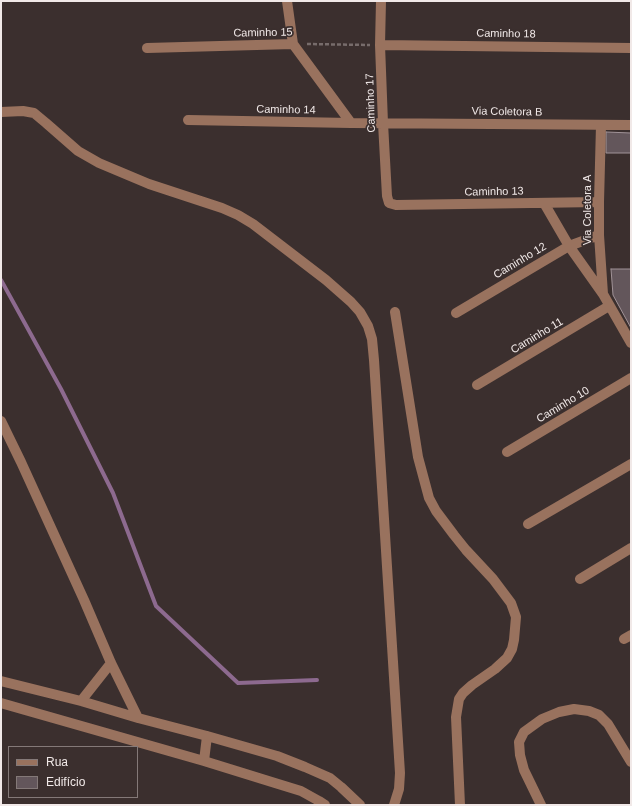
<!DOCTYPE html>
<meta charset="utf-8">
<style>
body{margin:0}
#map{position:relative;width:632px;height:806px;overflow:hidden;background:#3b2f2e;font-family:Helvetica,sans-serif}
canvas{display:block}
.frame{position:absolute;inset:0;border:2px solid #f1e9e8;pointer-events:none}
.legend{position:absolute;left:8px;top:746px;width:130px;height:52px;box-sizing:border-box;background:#3b2f2e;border:1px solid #847978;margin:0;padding:5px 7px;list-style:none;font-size:12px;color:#f1e9e8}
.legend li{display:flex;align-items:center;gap:8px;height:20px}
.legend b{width:20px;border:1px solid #847978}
</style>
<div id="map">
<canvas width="632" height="806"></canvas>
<div class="frame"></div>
<ul class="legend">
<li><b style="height:5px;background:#99725e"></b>Rua</li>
<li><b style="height:11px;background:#63565b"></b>Edifício</li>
</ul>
</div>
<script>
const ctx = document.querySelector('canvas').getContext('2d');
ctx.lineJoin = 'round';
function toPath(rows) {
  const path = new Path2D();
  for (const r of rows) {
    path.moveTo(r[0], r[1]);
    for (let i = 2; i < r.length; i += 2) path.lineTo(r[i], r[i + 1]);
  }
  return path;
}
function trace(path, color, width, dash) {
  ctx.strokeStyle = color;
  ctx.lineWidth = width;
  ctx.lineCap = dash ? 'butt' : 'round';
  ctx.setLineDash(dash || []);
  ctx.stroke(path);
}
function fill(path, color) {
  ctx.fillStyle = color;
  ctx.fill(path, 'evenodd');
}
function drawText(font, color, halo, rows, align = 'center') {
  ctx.font = font + ' Helvetica,sans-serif';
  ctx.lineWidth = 3.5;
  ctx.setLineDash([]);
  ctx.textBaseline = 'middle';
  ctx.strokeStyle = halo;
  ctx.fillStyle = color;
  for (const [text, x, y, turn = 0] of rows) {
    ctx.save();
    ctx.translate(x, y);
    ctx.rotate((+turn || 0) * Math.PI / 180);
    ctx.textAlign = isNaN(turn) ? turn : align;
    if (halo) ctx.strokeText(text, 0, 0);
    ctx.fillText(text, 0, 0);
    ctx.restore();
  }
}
const stream = toPath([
 [1,280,61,389,113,493,156,606,238,683,317,680]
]);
const building = toPath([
 [606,132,631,133,631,153,606,153,606,132],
 [611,269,631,269,631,328,613,295,611,269]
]);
const path = toPath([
 [307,44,370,45]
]);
const minor = toPath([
 [287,1,293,44,351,123],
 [381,1,380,45,383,123,387,196,389,203,396,205,599,202],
 [380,45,631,48],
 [147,48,293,44],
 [1,112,23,111,34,113,46,123,78,151,99,163,149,184,222,208,238,215,253,224,326,280,351,302,360,312,368,326,372,339,374,360,400,773,399,789,394,805],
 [188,120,351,123,631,125],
 [601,125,599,202,599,235,603,294],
 [544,203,569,246,603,294,631,343],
 [395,312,418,457,429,498,436,511,454,535,466,550,493,579,511,603,516,617,514,640,512,649,507,658,495,669,472,685,463,693,459,699,456,717,460,805],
 [456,313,569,246,599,235],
 [477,385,609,306],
 [1,421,21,462,84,600,111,663,138,718],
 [507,452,631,378],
 [528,524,631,464],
 [580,579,631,548],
 [624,639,631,635],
 [1,681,81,701,138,718,207,736,277,756,305,767,330,778,341,787,360,805],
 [81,701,111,663],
 [1,703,204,761,275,783,301,791,319,801,325,805],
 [204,761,207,736],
 [541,805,524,770,520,755,519,742,524,732,542,719,559,712,574,709,589,711,599,715,608,724,631,762]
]);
const streetNames = [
 ["Caminho 15",263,33,-1],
 ["Caminho 18",506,34,1],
 ["Caminho 17",371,103,-92],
 ["Caminho 14",286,110,1],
 ["Via Coletora B",507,112,1],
 ["Caminho 13",494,192,-1],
 ["Via Coletora A",588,210,-90],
 ["Caminho 12",520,261,-31],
 ["Caminho 11",537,336,-31],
 ["Caminho 10",563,405,-31]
];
trace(stream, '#8d6a8f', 4);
fill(building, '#63565b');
trace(building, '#a19398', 1);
trace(path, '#776c6b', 2.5, [4, 2]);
trace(minor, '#99725e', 10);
drawText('11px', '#f1e9e8', '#3b2f2e', streetNames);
</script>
